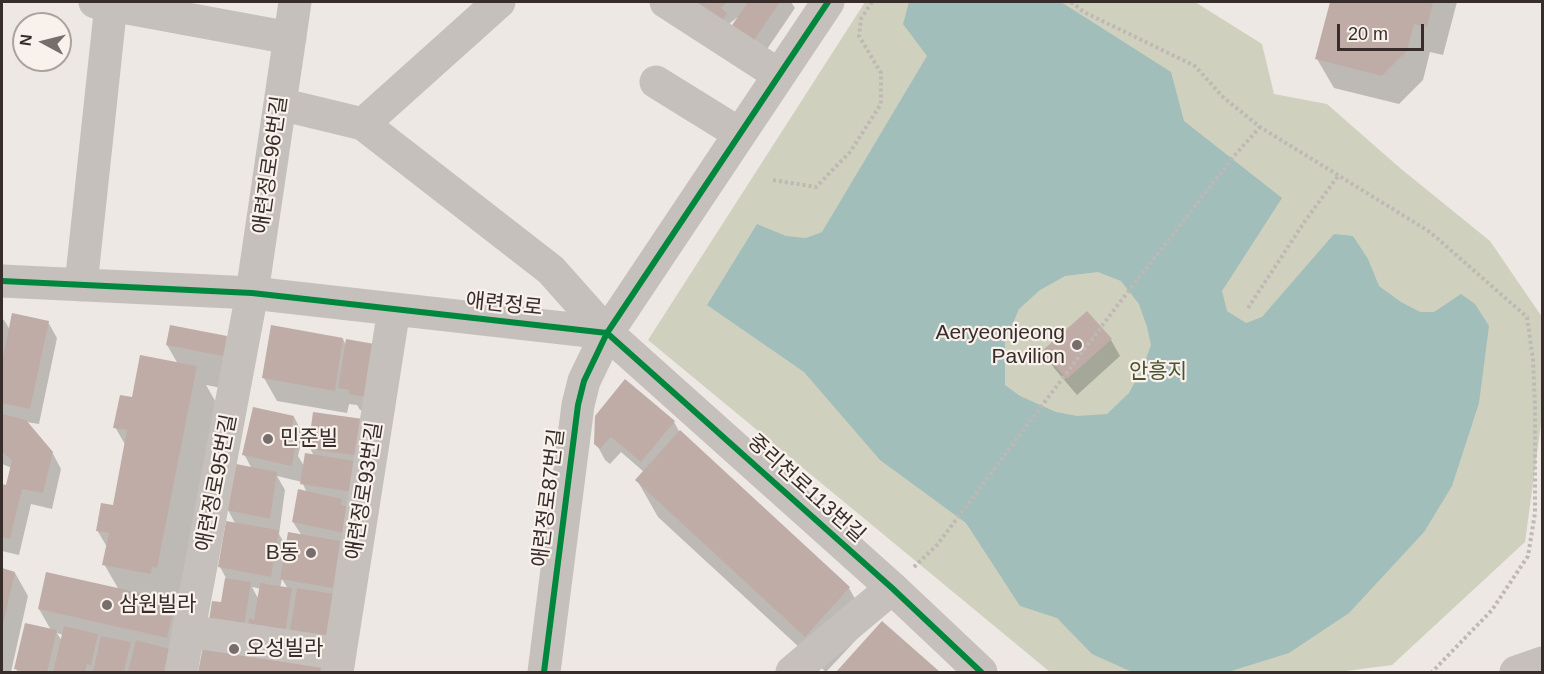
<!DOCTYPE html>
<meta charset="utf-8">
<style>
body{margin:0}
#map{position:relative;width:1544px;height:674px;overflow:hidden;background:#ede8e3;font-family:Arial,sans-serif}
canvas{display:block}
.frame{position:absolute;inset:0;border:3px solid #372d2a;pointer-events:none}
.north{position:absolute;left:12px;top:12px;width:60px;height:60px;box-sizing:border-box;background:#f9f1eb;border:2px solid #aba39e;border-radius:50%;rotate:277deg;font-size:16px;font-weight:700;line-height:24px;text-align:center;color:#372d2a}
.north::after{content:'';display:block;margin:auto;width:21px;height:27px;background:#776e6b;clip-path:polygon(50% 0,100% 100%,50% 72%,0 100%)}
.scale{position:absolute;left:1337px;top:24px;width:87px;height:27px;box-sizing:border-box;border:3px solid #372d2a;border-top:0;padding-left:8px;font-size:18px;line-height:21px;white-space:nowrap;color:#372d2a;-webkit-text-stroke:4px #f9f1eb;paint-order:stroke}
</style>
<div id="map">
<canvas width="1544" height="674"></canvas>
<div class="frame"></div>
<div class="north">N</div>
<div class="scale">20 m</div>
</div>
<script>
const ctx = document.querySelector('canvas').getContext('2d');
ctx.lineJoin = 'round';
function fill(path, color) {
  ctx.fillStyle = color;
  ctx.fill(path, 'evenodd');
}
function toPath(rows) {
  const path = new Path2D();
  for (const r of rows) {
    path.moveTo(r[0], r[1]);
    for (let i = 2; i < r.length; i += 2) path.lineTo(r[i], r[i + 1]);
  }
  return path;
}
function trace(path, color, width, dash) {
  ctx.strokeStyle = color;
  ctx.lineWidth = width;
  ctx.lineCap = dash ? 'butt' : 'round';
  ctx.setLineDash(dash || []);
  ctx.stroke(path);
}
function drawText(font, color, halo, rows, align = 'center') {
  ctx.font = font + ' Arial,"Noto Sans KR",sans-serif';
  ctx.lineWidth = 4.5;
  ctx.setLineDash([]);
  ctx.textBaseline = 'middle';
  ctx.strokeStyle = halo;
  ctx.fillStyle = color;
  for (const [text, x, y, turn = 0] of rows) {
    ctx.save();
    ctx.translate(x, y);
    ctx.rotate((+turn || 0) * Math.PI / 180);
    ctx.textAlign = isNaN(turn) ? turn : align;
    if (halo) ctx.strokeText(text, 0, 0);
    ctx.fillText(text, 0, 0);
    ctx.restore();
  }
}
const green = toPath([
 [865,2,1195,2,1262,44,1274,94,1327,104,1400,168,1490,241,1542,317,1542,417,1525,542,1392,665,1338,672,1050,672,648,340]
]);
const water = toPath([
 [909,2,1061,2,1171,72,1184,121,1282,198,1222,291,1227,311,1246,323,1262,317,1334,234,1353,236,1368,259,1379,286,1401,302,1420,312,1434,312,1461,294,1475,304,1489,326,1479,403,1452,486,1424,532,1349,613,1289,653,1228,672,1132,672,1092,654,1057,618,1020,606,966,523,880,460,804,372,707,305,757,224,786,236,806,238,822,232,927,56,903,24],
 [1098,272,1121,281,1139,304,1147,327,1151,345,1142,369,1129,393,1107,414,1077,416,1056,412,1020,396,1005,385,1005,342,1019,309,1040,290,1065,276]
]);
const shadow = toPath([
 [679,2,791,2,795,8,759,61],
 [738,17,732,27,730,23],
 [1331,2,1457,2,1443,55,1430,52,1423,80,1399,104,1334,88,1317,59],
 [2,319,4,320,10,330,48,322,57,338,39,424,26,422,52,452,61,469,52,509,31,504,19,555,2,551,2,485,7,486,12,468,2,464,2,416,3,416,2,413],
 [226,337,247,374,242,392,206,385,217,404,178,604,175,604,188,626,182,672,18,672,16,669,51,630,39,609,119,590,104,564,107,547,97,530,114,506,126,446,115,427,133,399,178,364,167,345],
 [57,633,63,635,62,641],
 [343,339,379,413,360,410,357,405,349,404,347,413,277,401,264,378],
 [1111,340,1120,356,1077,395,1054,368,1044,351],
 [294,417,303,434,298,456,304,466,314,456,310,448,362,421,331,672,200,672,206,639,222,604,226,578,220,567,236,525,228,510,252,469,244,454],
 [277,476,302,482,307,493,293,522,302,536,287,548,279,534,285,490],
 [282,579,288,589,280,588],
 [252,587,261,589,259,600],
 [596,417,674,422,680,433,849,588,870,625,826,672,658,517,637,480,644,472,621,452,610,464,605,460,596,443],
 [2,570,15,573,28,596,11,672,2,672],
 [882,623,937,672,839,672]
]);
const building = toPath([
 [680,2,728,2,721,7,727,14,718,26],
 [748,2,780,2,750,46,728,31],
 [1330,2,1433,2,1427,27,1414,24,1407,51,1382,76,1315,59],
 [1087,311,1112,339,1067,379,1042,351],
 [12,313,49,321,30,409,2,403,2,362],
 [170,325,227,336,223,356,166,345],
 [271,325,343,338,335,391,262,378],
 [346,339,380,345,370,398,349,394,349,390,338,388],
 [140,355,197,366,157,568,152,567,151,574,102,565,109,533,96,531,101,503,113,505,127,430,113,428,120,395,132,397],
 [625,379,675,421,641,462,611,437,600,449,594,444,595,416],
 [253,407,294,416,288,446,295,448,292,466,242,455],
 [313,412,363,419,361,456,308,449],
 [2,414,26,420,53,452,43,493,22,489,10,539,2,537,2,484,6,485,12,460,2,452],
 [680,430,850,587,805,637,635,480],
 [305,453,354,461,353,492,300,484],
 [236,464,277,472,270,519,226,510],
 [298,489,342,499,341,505,349,507,344,533,292,522],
 [226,521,279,530,271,577,218,567],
 [288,532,340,541,333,588,280,579],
 [2,568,15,572,2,629],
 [46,572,176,601,167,638,38,609],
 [225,578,251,582,243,633,208,627,212,601,221,602],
 [260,583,292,588,284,641,246,635,249,618,254,620],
 [297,588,341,595,333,644,289,637],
 [882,621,940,672,836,672],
 [25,623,57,630,47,672,28,672,14,669],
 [64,626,98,634,91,665,87,664,85,672,53,672],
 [101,636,131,642,124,672,93,672],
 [205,637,325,660,323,672,198,672],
 [136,640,174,650,169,672,128,672]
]);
const path = toPath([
 [1071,2,1084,12,1195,66,1224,98,1260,127,1430,232,1527,317,1533,360,1535,406,1535,513,1528,556,1492,610,1432,672],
 [773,180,816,187,850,152,881,104,881,73,859,36,861,19,872,2],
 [1248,308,1305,221,1338,176],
 [914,567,937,545,1120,302,1234,156,1260,127]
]);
const minor = toPath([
 [95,2,290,38],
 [666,2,779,75],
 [656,82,740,134],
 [280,104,363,124,551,270,607,333,892,588,981,672],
 [363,124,499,2],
 [2,281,252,293,607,333,828,2],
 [81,285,111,4],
 [189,631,340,654],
 [181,672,252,293,295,2],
 [337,672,394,309],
 [544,672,578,405,584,381,607,333],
 [792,672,892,588],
 [1516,672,1542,663]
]);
const cycleway = toPath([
 [2,281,252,293,607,333,828,2],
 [544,672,578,405,584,381,607,333,892,588,981,672]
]);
const markers = [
 [1077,345,6,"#776e6b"],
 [268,439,6,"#776e6b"],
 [311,553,6,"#776e6b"],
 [107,605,6,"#776e6b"],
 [234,649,6,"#776e6b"]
];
const streetNames = [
 ["애련정로96번길",271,165,-82],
 ["애련정로",504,305,6],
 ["애련정로95번길",217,483,-79],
 ["중리천로113번길",806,489,42],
 ["애련정로93번길",365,491,-81],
 ["애련정로87번길",549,498,-83]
];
const poiNames = [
 ["Aeryeonjeong",1065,333,"right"],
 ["Pavilion",1065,357,"right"],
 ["민준빌",280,439],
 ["B동",299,553,"right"],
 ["삼원빌라",119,605],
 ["오성빌라",246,649]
];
const parkNames = [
 ["안흥지",1158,372]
];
fill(green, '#cfd1be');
fill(water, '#a1bebb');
fill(shadow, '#0003');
fill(building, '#bfaca6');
trace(path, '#bfb8b4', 4, [3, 3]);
trace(minor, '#c6c0bc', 33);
trace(cycleway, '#00873e', 6);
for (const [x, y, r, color] of markers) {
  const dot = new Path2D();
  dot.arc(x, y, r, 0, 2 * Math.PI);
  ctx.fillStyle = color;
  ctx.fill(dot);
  trace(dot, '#f9f1eb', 2);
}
drawText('21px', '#372d2a', '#f9f1eb', streetNames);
drawText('21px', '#372d2a', '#f9f1eb', poiNames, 'left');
drawText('21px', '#495330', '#f9f1eb', parkNames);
</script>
